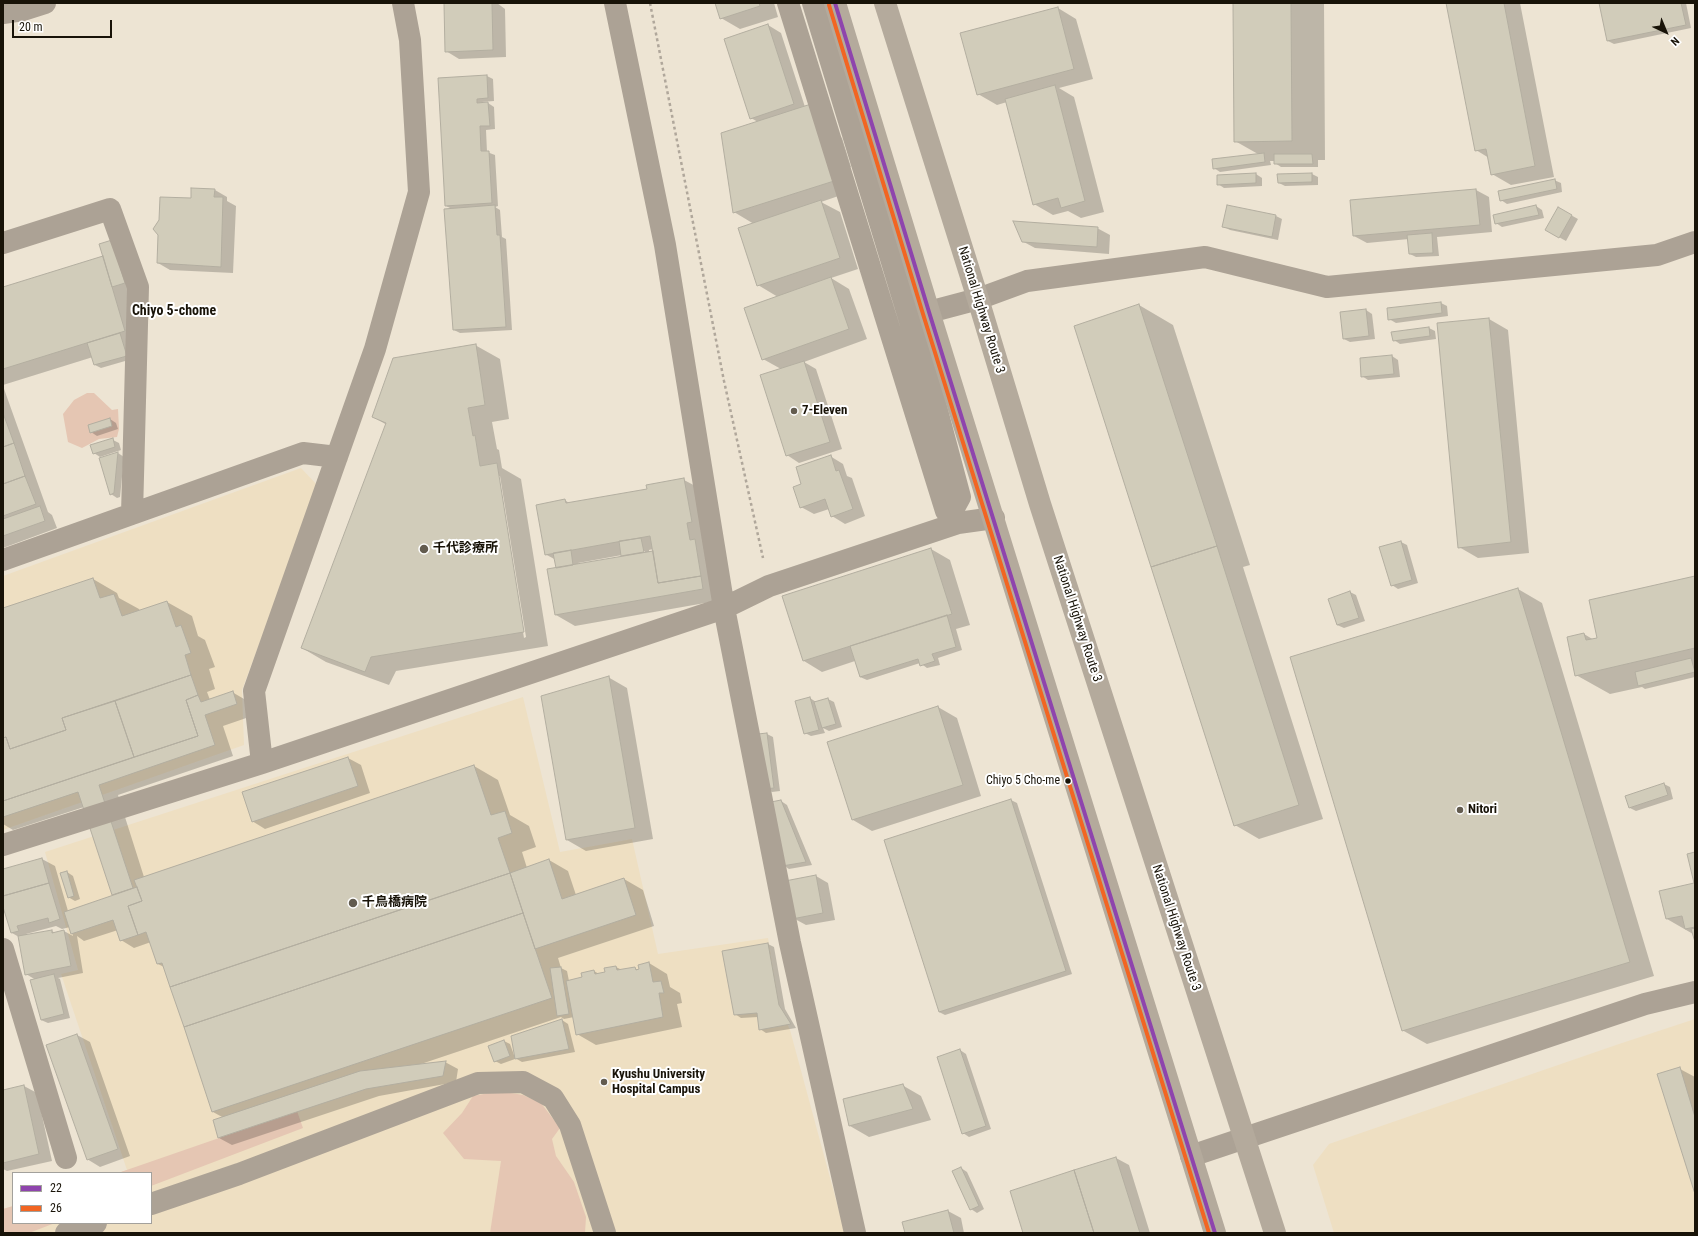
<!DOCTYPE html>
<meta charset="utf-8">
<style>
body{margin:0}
#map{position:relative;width:1698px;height:1236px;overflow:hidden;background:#ede4d3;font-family:"Roboto Condensed",sans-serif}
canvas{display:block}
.frame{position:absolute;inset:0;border:4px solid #181308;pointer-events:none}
.legend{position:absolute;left:12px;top:1172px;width:140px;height:52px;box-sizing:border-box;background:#fff;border:1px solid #a3a19c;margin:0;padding:5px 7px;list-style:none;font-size:12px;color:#181308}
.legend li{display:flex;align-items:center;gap:8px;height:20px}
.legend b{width:20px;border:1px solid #a3a19c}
.north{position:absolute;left:1646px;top:12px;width:40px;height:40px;-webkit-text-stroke:3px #fff;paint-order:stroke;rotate:136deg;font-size:11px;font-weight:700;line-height:16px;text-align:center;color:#181308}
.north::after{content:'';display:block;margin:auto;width:14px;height:18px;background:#181308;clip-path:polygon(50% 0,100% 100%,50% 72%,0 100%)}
.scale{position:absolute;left:12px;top:20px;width:100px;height:18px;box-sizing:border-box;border:2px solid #181308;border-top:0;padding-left:5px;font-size:12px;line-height:14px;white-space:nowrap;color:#181308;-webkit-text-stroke:3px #fff;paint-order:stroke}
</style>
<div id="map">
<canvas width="1698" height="1236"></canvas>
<div class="frame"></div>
<ul class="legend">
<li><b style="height:5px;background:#8e44ad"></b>22</li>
<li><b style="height:5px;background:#f26522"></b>26</li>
</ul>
<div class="north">N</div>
<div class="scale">20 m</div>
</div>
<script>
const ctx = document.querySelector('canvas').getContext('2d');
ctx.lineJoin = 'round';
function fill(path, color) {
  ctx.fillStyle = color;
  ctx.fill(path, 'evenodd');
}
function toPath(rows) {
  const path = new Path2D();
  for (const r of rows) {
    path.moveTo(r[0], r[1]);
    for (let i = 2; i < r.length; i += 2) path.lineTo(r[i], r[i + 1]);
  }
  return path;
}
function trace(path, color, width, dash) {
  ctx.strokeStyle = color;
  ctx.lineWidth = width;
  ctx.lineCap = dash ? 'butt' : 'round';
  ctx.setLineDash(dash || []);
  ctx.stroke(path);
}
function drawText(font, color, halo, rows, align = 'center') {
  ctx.font = font + ' "Roboto Condensed","Noto Sans JP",sans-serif';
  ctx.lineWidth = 4;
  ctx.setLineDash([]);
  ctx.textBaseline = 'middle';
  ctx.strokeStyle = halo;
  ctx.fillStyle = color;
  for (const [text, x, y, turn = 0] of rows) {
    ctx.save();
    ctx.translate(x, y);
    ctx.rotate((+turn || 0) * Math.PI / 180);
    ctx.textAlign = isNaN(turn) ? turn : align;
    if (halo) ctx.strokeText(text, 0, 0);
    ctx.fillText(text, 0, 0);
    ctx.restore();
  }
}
const built = toPath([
 [301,468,318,486,242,690,244,745,3,830,3,576],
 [523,697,560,852,632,839,658,954,768,938,779,1004,790,1030,845,1233,3,1233,3,1209,13,1206,13,1223,151,1223,151,1173,118,1173,127,1170,61,974,78,970,45,852],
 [1695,1019,1695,1233,1334,1233,1313,1165,1329,1144,1619,1044]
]);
const green = toPath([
 [87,393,94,393,112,410,118,409,119,429,117,437,99,439,82,448,68,442,63,414,74,400],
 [500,1091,523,1095,541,1103,560,1128,552,1139,556,1156,574,1182,586,1217,585,1233,490,1233,501,1161,464,1159,443,1133,462,1113,473,1096],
 [297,1111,303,1128,151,1186,151,1173,118,1173],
 [13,1206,13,1223,55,1223,29,1233,3,1233,3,1209]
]);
const shadow = toPath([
 [445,3,497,3,505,9,506,57,459,59,446,51],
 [716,3,774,3,778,17,740,29,721,18],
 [1234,3,1324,3,1325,160,1318,160,1318,167,1281,167,1275,163,1275,161,1270,161,1271,165,1220,172,1214,168,1258,154,1235,141],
 [1447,3,1520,3,1554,177,1511,185,1492,174,1489,158,1476,150],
 [1600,3,1686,3,1691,28,1614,44,1608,41],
 [1058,8,1076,19,1093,79,1059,88,1074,97,1104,212,1081,218,1068,211,1053,215,1034,204,1007,102,997,105,978,94],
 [768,25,781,33,805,107,836,134,842,138,851,167,845,168,853,191,821,202,840,212,858,269,831,278,849,289,867,339,804,362,816,369,842,449,799,463,787,455,781,369,763,359,778,297,758,285,754,224,734,212,758,122,751,118],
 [487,76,493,79,494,101,482,102,483,104,488,103,494,107,495,129,486,130,487,152,495,155,498,206,495,207,500,210,502,237,506,239,512,330,460,333,454,330,452,209,446,206,439,78],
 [1256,174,1262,178,1262,186,1224,188,1218,184],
 [1312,174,1318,177,1318,185,1285,186,1279,183],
 [1554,180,1561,183,1562,192,1507,204,1501,200],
 [215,190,227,197,227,201,236,206,233,273,170,270,158,263],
 [1476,190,1489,197,1492,232,1437,237,1439,256,1416,257,1410,254,1409,239,1367,243,1354,236,1351,201],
 [1536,206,1542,210,1544,218,1502,227,1496,223],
 [1228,207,1276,216,1282,219,1278,240,1230,230,1224,227],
 [1558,208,1578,219,1566,241,1546,230],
 [1097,228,1110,235,1109,254,1035,248,1022,241],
 [102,257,130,286,132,359,101,368,95,365,93,357,3,385,3,288],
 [1441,303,1447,306,1448,316,1396,323,1389,319],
 [1139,305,1173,325,1250,565,1243,567,1323,819,1259,839,1235,825],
 [1366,310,1372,314,1375,339,1350,342,1344,339],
 [1489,319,1508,330,1529,553,1478,558,1459,547,1438,324],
 [1429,328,1435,331,1436,339,1400,344,1394,340],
 [475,345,500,359,509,419,492,422,497,449,499,450,502,468,521,479,548,646,396,671,389,685,326,662,302,648,387,425,373,417],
 [498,476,500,476,526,637,524,638],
 [1392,356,1398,360,1400,377,1368,380,1362,376,1361,359],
 [3,386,48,512,52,515,57,528,3,548],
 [110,419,116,423,118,429,97,436,91,432],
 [113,440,119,443,121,450,100,457,94,453],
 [118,453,124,457,120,497,117,498,111,494],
 [830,456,843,464,847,476,852,478,865,516,845,524,832,516,829,509,814,514,801,507,803,485],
 [684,480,703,490,722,600,575,626,556,615,556,560,545,554,565,500,570,504,648,490],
 [653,549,654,552,649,552,649,550],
 [642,551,645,551,645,557,644,557],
 [622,555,624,557,579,565,578,563],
 [1401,542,1407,545,1418,583,1398,589,1392,585],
 [931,549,950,560,970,625,956,629,962,650,938,658,940,665,927,668,920,663,867,680,860,677,855,661,822,672,804,661],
 [1695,577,1695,677,1645,689,1642,687,1610,694,1576,675,1584,634,1594,640,1599,638],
 [93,579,117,593,119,598,139,609,140,611,167,602,192,616,198,636,205,640,215,667,209,669,215,689,207,692,210,700,232,692,251,703,255,715,223,726,233,756,118,795,144,877,474,766,498,780,510,815,529,826,536,847,522,852,527,868,549,860,568,871,576,895,624,879,643,890,654,926,558,958,561,968,567,971,569,981,583,978,594,971,599,974,606,973,605,969,616,967,622,970,634,968,641,971,649,963,667,974,670,987,680,993,682,1003,677,1004,682,1027,596,1045,577,1034,574,1017,564,1019,561,1017,421,1064,445,1062,458,1069,456,1082,379,1096,232,1145,219,1138,214,1121,224,1118,213,1112,164,967,158,964,151,942,134,948,121,940,118,930,84,941,77,936,83,973,58,978,60,979,70,1018,48,1023,41,1020,36,980,26,974,19,937,12,933,3,903,3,870,42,859,55,866,68,911,114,896,84,807,13,830,3,824,3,609],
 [56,926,62,929,70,927,73,936,64,931,55,933,52,931,27,936,26,934],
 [1518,589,1542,603,1654,976,1427,1044,1402,1030],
 [1350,592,1356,595,1365,621,1344,628,1337,625],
 [608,677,627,688,653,839,586,851,567,840],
 [810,698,816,702,828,699,834,702,842,727,829,731,823,728,825,733,811,736,805,733],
 [938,707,957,718,981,796,872,831,853,820,829,742],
 [767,734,773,737,780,791,772,792,766,788,759,735],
 [348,758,361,765,370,793,265,829,252,821],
 [1664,784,1670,787,1673,799,1636,811,1630,808],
 [1011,800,1017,803,1072,974,945,1015,939,1012],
 [781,801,787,805,812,865,789,869,783,865],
 [67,872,73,876,80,899,75,901,68,897],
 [816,876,828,883,835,920,806,925,793,918],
 [1695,883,1695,941,1693,934,1667,919],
 [768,944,774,947,785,1009,796,1028,766,1033,760,1029,758,1017,741,1018,735,1014],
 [562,1020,568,1024,575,1052,522,1062,515,1058,515,1059,501,1064,495,1061,504,1041,510,1044,514,1055,515,1054],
 [77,1035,90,1042,130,1156,100,1167,87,1159],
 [960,1050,966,1054,991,1129,969,1137,963,1133],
 [1680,1069,1695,1077,1695,1191],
 [902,1085,921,1096,931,1120,869,1137,850,1126],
 [24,1086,37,1093,52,1161,7,1171,3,1169,3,1091],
 [1116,1158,1129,1165,1150,1233,1024,1233],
 [961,1168,967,1172,984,1209,977,1213,971,1209],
 [948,1211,961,1218,964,1233,906,1233]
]);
const building = toPath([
 [444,3,492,3,493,50,445,52,444,3],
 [715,3,759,3,760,6,720,19,715,3],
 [1233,3,1291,3,1292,141,1234,142,1233,3],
 [1446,3,1504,3,1535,166,1491,175,1486,149,1475,151,1446,3],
 [1599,3,1681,3,1686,25,1607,41,1599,3],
 [1058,7,1074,69,977,95,960,33,1058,7],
 [768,24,794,104,750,119,724,39,768,24],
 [487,75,488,98,477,99,477,103,488,102,490,126,480,126,481,151,489,151,492,203,445,206,438,78,487,75],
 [1055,85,1085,201,1061,208,1058,198,1033,205,1005,99,1055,85],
 [811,104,834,181,733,213,721,133,811,104],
 [1264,153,1265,162,1213,169,1212,159,1264,153],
 [1274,154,1312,154,1313,164,1274,164,1274,154],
 [1256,173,1256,183,1217,185,1217,175,1256,173],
 [1312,173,1312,182,1278,183,1277,174,1312,173],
 [1555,179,1557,189,1500,201,1498,191,1555,179],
 [191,188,215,189,214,197,223,197,221,267,157,263,158,235,153,229,159,220,160,197,191,198,191,188],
 [1476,189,1480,225,1353,236,1350,200,1476,189],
 [821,200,840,258,757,286,738,228,821,200],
 [495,205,497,235,500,235,506,327,453,330,444,209,495,205],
 [1227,205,1276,215,1272,237,1222,227,1227,205],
 [1536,205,1539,215,1495,224,1493,215,1536,205],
 [1558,207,1572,215,1559,238,1545,230,1558,207],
 [1013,221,1098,227,1097,247,1022,242,1013,221],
 [1432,233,1433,253,1409,254,1407,235,1432,233],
 [112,240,125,283,112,287,99,244,112,240],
 [103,256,125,331,3,369,3,287,103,256],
 [831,277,849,329,762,360,744,308,831,277],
 [1441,302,1442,313,1388,320,1387,308,1441,302],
 [1139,304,1217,546,1151,567,1074,326,1139,304],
 [1366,309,1369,336,1343,339,1340,312,1366,309],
 [1489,318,1511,542,1458,548,1437,323,1489,318],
 [1429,327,1430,336,1393,341,1391,332,1429,327],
 [120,333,127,356,94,365,87,343,120,333],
 [476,344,485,405,468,408,473,436,475,435,480,466,497,463,524,632,371,657,365,672,301,648,386,423,372,417,393,358,476,344],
 [1392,355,1394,374,1361,377,1360,358,1392,355],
 [804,361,830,442,786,456,760,375,804,361],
 [3,413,14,443,3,447,3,413],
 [110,418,112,426,90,433,88,425,110,418],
 [113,438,115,447,93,454,90,445,113,438],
 [14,443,25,476,3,484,3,447,14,443],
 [118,452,114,493,110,495,99,458,118,452],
 [831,455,836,471,839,470,853,509,831,517,825,499,800,508,793,487,801,484,796,467,831,455],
 [25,476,36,504,3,516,3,484,25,476],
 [684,478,692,522,687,523,690,540,695,539,701,576,658,583,650,536,545,555,536,505,565,499,566,503,647,489,646,485,684,478],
 [40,506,45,521,3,536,3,519,40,506],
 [641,538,644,552,621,556,619,541,641,538],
 [1401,541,1412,580,1391,586,1379,547,1401,541],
 [1217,546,1299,805,1234,826,1151,567,1217,546],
 [931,548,952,614,803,661,782,596,931,548],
 [571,550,573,565,556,568,553,553,571,550],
 [653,551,658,583,701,576,703,589,555,615,547,569,653,551],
 [1695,576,1695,648,1575,676,1567,637,1584,633,1586,640,1597,638,1589,600,1695,576],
 [93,578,100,598,114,594,122,616,167,601,176,627,181,625,191,653,185,655,191,675,62,718,66,730,10,749,6,737,3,738,3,608,93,578],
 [1518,588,1630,962,1402,1031,1290,657,1518,588],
 [1350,591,1359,618,1337,625,1328,599,1350,591],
 [947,615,956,647,932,654,935,661,920,666,918,659,860,677,850,646,947,615],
 [1691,658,1695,672,1638,686,1635,672,1691,658],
 [191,675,198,695,186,700,198,736,134,757,115,701,191,675],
 [609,676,635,828,566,840,541,696,609,676],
 [233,691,237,704,205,715,215,745,99,785,133,888,112,895,78,792,3,817,3,801,198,736,186,700,198,695,201,702,233,691],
 [810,697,819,730,804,734,795,701,810,697],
 [828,698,836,724,822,728,814,702,828,698],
 [115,701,134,757,3,801,3,738,6,737,10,749,66,730,62,718,115,701],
 [938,706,963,785,852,820,827,742,938,706],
 [767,733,774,788,765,789,758,734,767,733],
 [348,757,358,786,252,822,242,792,348,757],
 [474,765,491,815,505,811,512,833,498,838,510,873,170,987,162,963,157,964,146,932,138,935,128,906,142,901,134,880,474,765],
 [1664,783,1668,795,1629,808,1625,796,1664,783],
 [1011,799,1066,971,939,1012,884,840,1011,799],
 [781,800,806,862,782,866,771,802,781,800],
 [1695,852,1695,927,1685,929,1682,916,1666,919,1659,891,1694,883,1687,854,1695,852],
 [42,858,49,883,3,896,3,869,42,858],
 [549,859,562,899,624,878,636,915,535,949,510,873,549,859],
 [67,871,74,896,68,898,60,873,67,871],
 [510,873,523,913,184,1027,170,987,510,873],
 [816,875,823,913,792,919,785,881,816,875],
 [49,883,60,919,49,923,48,918,17,926,19,931,11,933,3,907,3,896,49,883],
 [137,887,142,901,128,906,138,935,120,941,113,920,71,934,64,912,137,887],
 [523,913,552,998,212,1112,184,1027,523,913],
 [1695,928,1695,942,1691,929,1695,928],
 [52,930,52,933,64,930,71,966,25,975,18,936,52,930],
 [768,943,779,1005,791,1024,759,1030,757,1013,734,1015,722,951,768,943],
 [649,962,653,982,661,981,664,993,659,993,663,1017,576,1035,566,981,582,977,581,973,594,970,595,974,605,972,604,968,616,966,617,970,635,967,636,970,639,969,638,965,649,962],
 [561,967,569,1014,557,1016,550,968,561,967],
 [54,974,64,1014,41,1020,30,980,54,974],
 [562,1019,569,1049,515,1059,511,1036,562,1019],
 [77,1034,118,1149,87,1160,46,1045,77,1034],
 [504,1040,510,1056,494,1062,488,1046,504,1040],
 [960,1049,986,1126,962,1134,937,1057,960,1049],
 [446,1061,443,1076,366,1089,218,1138,213,1120,360,1071,446,1061],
 [1680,1067,1695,1117,1695,1194,1657,1074,1680,1067],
 [903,1084,913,1109,849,1126,843,1099,903,1084],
 [24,1085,39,1154,3,1163,3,1090,24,1085],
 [1116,1157,1140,1233,1094,1233,1074,1170,1116,1157],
 [961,1167,979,1206,970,1210,952,1171,961,1167],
 [1074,1170,1094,1233,1023,1233,1010,1191,1074,1170],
 [948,1210,954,1233,905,1233,902,1222,948,1210]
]);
const path = toPath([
 [650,3,724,381,763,558]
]);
const minor = toPath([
 [615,3,665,245,724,608,790,943,855,1233],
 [788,3,946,511,954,508,960,497,935,403,813,3],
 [3,13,23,10,45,3],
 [3,243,110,209,138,287,132,514],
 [929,312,978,299,1027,281,1205,257,1327,287,1657,255,1695,242],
 [3,560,303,453,337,457],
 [262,763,254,691,375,349,419,192,410,40,403,3],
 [3,845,262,763,724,608,769,586,958,523,994,518],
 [3,949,66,1158],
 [1191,1156,1645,1004,1695,992],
 [151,1204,239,1174,478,1083,523,1082,553,1098,570,1125,605,1233],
 [66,1233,96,1223]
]);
const highway = toPath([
 [835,3,929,312,1215,1233],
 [885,3,978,299,1040,504,1275,1233]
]);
const bus1 = toPath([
 [835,3,929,312,1215,1233]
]);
const bus2 = toPath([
 [829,5,923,314,1209,1233]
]);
const markers = [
 [794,411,4,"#635c4f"],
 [424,549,5,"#635c4f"],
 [1068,781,3.5,"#181308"],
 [1460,810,4,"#635c4f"],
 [353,903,5,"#635c4f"],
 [604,1082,4,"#635c4f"]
];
const busNames = [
 ["Chiyo 5 Cho-me",1060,781]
];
const streetNames = [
 ["National Highway Route 3",981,310,73],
 ["National Highway Route 3",1077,619,72],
 ["National Highway Route 3",1176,928,72]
];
const poiNames = [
 ["7-Eleven",802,411],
 ["千代診療所",433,549],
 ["Nitori",1468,810],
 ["千鳥橋病院",362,903],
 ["Kyushu University",612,1075],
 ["Hospital Campus",612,1090]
];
const neighbourhoodNames = [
 ["Chiyo 5-chome",174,311]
];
fill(built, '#eedfc2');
fill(green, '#e5c6b3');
fill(shadow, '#0003');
fill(building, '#d1ccba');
trace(building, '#b3aea0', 1);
trace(path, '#b0a79b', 2.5, [3, 3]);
trace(minor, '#aca295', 22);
trace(highway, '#b4aa9c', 22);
trace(bus1, '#8e44ad', 4);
trace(bus2, '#f26522', 4);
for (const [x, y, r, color] of markers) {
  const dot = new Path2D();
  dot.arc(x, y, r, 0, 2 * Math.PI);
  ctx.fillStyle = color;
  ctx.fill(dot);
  trace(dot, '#fff', 1.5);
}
drawText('12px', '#181308', '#fff', busNames, 'right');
drawText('13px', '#181308', '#fff', streetNames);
drawText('bold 13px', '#181308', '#fff', poiNames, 'left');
drawText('bold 14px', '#181308', '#fff', neighbourhoodNames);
</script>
